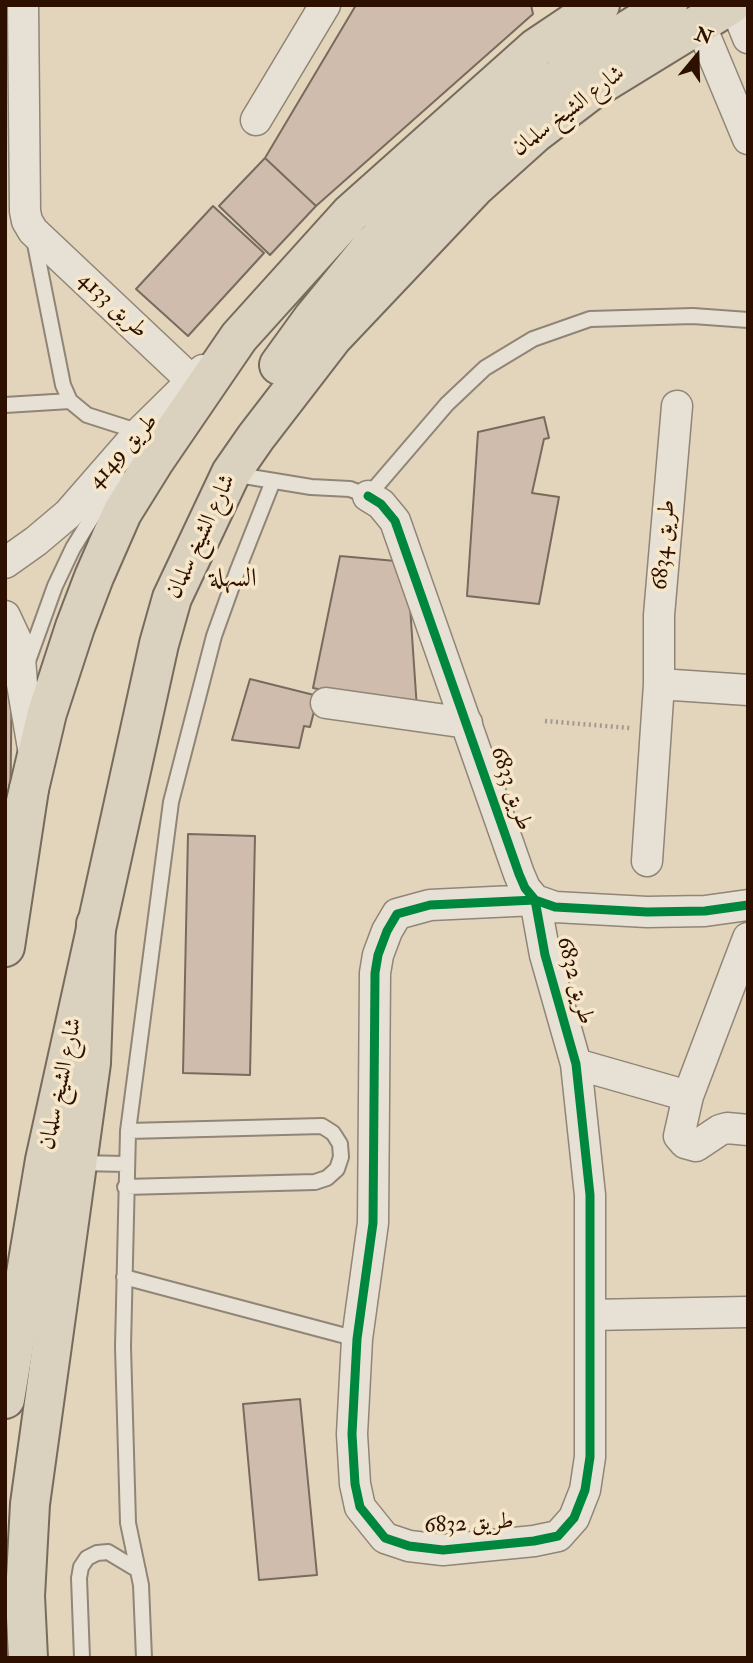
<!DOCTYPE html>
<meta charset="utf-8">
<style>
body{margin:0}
#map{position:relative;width:753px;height:1663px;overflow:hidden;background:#e3d5bc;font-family:"IM FELL Double Pica",serif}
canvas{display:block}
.frame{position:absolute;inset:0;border:7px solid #2d1000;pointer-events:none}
.north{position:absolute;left:662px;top:21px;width:70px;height:70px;-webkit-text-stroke:5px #f7e7ca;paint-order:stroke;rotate:19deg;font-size:19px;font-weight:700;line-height:28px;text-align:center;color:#2d1000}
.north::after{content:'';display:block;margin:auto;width:24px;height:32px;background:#2d1000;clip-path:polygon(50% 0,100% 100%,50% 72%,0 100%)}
</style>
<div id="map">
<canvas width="753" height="1663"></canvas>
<div class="frame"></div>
<div class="north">N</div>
</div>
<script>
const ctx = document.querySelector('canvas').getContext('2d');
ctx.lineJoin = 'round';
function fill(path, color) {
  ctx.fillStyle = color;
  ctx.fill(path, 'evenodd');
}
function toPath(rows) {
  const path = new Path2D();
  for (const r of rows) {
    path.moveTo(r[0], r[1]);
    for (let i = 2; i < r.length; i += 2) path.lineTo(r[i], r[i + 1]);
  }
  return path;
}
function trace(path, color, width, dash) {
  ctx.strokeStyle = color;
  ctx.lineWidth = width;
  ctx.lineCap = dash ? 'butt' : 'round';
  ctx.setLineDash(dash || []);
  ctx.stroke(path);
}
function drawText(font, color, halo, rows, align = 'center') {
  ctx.font = font + ' "IM FELL Double Pica",Amiri,serif';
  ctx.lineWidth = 7;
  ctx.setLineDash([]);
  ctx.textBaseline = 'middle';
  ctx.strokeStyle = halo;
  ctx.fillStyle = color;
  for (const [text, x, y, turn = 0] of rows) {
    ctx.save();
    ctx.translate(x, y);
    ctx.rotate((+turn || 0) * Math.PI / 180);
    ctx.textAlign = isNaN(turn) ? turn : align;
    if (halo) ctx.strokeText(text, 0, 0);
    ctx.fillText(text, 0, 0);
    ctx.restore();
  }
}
const building = toPath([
 [356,5,531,5,533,14,316,206,265,158,356,5],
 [265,158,316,206,270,255,219,206,265,158],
 [213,206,264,253,188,336,136,289,213,206],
 [544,417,549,438,544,439,532,493,559,497,539,604,467,596,478,432,544,417],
 [340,556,407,562,417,709,313,688,340,556],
 [5,657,12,657,10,835,5,852,5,657],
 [250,679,318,696,310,727,304,726,299,748,232,740,250,679],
 [188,834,255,836,250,1075,183,1073,188,834],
 [300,1399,317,1575,259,1580,243,1404,300,1399]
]);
const path = toPath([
 [545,721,630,728]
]);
const lane = toPath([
 [34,239,63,385,70,401,87,415,140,432],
 [5,405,70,401],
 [232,474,311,487,350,489,368,496,447,404,485,368,533,339,590,319,693,316,748,320],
 [28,661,55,586,73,548,118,475],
 [78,1163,126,1164],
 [125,1187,315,1182,327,1178,337,1169,341,1157,340,1144,333,1133,322,1126,128,1131],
 [124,1277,357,1339],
 [82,1658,79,1578,81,1567,87,1558,97,1553,108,1552,138,1570],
 [144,1658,141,1585,128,1523,123,1347,128,1131,171,802,214,636,237,572,273,481]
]);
const street = toPath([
 [23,5,25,211,27,221,33,231,191,380],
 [735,5,748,38],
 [700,24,748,139],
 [256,120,325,5],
 [368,496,381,504,395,521,519,874,525,888,535,900,555,907,647,912,705,911,748,905],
 [5,563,36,541,68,514,136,436,203,370],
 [5,616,19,646,22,684,34,754],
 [659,684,748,690],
 [326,703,467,723],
 [647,861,659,684,659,615,677,406],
 [535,900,545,955,576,1064,590,1195,590,1457,585,1490,574,1518,558,1536,534,1541,443,1550,409,1546,385,1538,360,1507,355,1484,352,1434,357,1339,373,1223,375,973,378,955,387,931,397,914,430,905,535,900],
 [748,938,688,1096,679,1136,685,1143,696,1146,720,1130,727,1128,748,1130],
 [576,1064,688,1096],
 [590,1315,748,1312]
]);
const primary = toPath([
 [279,365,313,318,372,246,473,147,591,53,668,5],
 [5,947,29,789,47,713,75,627,94,577,122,513,155,460,239,337,350,214,536,48,600,5],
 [5,1399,45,1160,159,644,172,598,231,473,256,437,333,337,476,186,534,134,593,89,730,5]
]);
const highway = toPath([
 [5,890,29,789],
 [28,1658,25,1596,30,1504,91,1063,96,924]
]);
const cycleway = toPath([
 [368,496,381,504,395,521,519,874,525,888,535,900,555,907,647,912,705,911,748,905],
 [535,900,545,955,576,1064,590,1195,590,1457,585,1490,574,1518,558,1536,534,1541,443,1550,409,1546,385,1538,360,1507,355,1484,352,1434,357,1339,373,1223,375,973,378,955,387,931,397,914,430,905,535,900]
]);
const streetNames = [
 ["شارع الشيخ سلمان",569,112,-37],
 ["طريق 4133",112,306,43],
 ["طريق 4149",124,452,-48],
 ["شارع الشيخ سلمان",202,537,-65],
 ["طريق 6834",665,545,-85],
 ["طريق 6833",510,789,71],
 ["طريق 6832",574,981,75],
 ["شارع الشيخ سلمان",62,1084,-78],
 ["طريق 6832",469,1525,-3]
];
const quarterNames = [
 ["السهلة",233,580]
];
fill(building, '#d0bcad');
trace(building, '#776b5d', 2);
trace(lane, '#908576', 18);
trace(street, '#908576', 33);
trace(primary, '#776b5d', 42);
trace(highway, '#776b5d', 42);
trace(path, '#a29a90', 4.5, [2, 3.5]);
trace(lane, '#e7e1d5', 14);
trace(street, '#e7e1d5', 30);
trace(primary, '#dad1bf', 38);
trace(highway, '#dad1bf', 38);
trace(cycleway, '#00873e', 9);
drawText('23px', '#2d1000', '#f7e7ca', streetNames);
drawText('26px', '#2d1000', '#f7e7ca', quarterNames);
</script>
